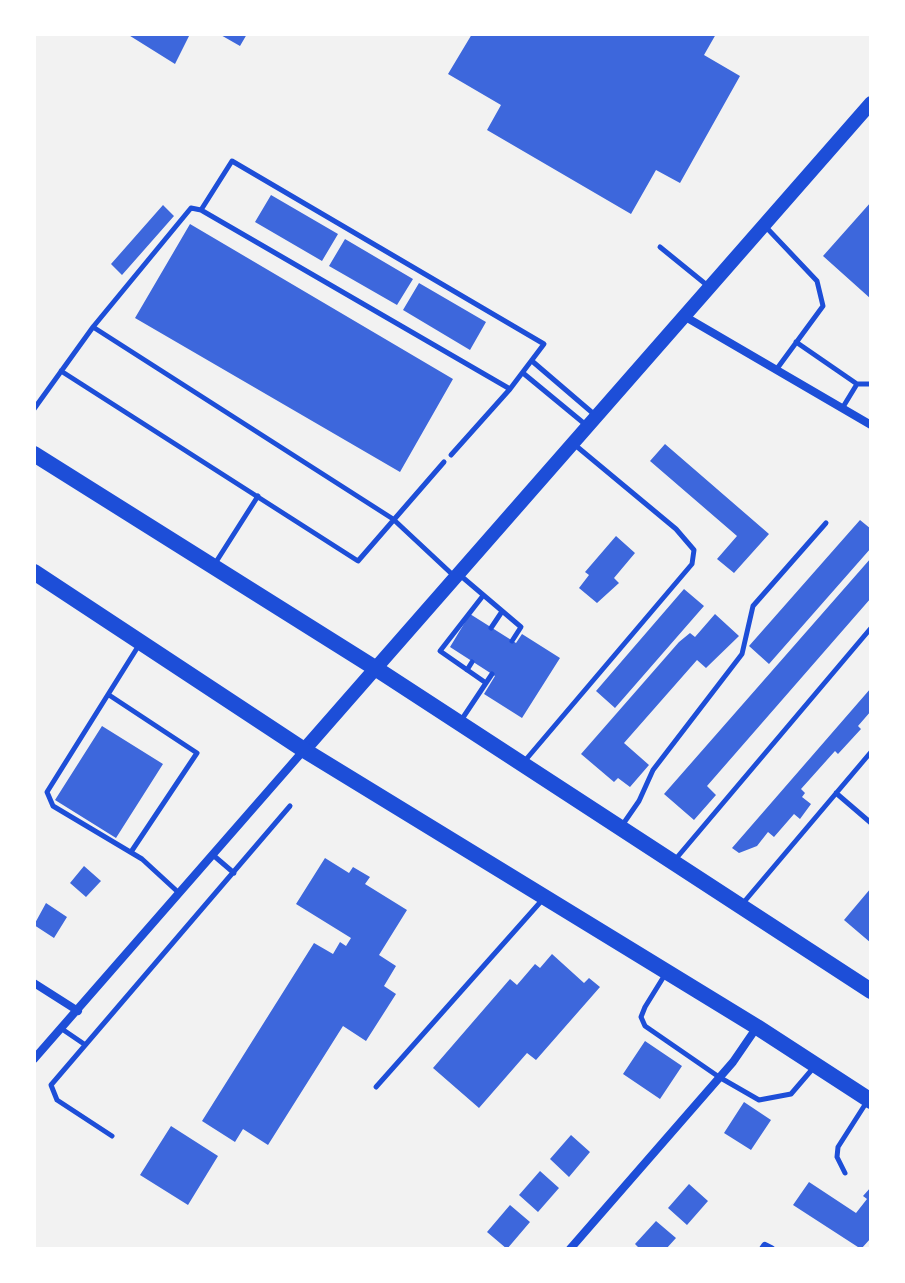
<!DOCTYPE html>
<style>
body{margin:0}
#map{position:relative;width:905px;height:1283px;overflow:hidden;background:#f2f2f2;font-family:"Titillium Web",sans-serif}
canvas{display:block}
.frame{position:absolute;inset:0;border:36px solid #fff;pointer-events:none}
</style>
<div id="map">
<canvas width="905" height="1283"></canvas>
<div class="frame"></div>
</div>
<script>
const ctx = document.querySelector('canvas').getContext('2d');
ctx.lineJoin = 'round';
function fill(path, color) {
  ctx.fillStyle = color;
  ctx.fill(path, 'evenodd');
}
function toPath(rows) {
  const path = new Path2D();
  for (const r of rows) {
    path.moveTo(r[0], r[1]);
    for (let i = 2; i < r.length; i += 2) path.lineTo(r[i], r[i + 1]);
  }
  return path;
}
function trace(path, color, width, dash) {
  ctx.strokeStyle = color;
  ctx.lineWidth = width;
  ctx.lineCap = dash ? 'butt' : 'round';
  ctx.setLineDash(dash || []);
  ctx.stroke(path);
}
const building = toPath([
 [127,34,190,34,175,64],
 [219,34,247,34,240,46],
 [472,34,716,34,704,55,740,76,680,183,656,170,631,214,487,130,501,105,448,74],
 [271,195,338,234,322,261,255,222],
 [871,202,871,299,823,256],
 [163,205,174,216,122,275,111,264],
 [190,224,453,379,400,472,135,318],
 [345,239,413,279,397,305,329,266],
 [419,283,486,322,470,350,403,310],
 [665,444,769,534,734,573,717,559,737,536,650,461],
 [860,520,871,529,871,548,769,664,749,646],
 [616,536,635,553,614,578,619,583,597,603,579,588,589,575,585,572],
 [871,558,871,598,707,786,716,795,694,820,664,794],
 [684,589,704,606,615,708,596,691],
 [470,614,516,643,522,634,560,658,522,718,484,694,495,676,450,647],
 [715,614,739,636,706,668,697,660,624,743,649,765,630,787,618,778,614,782,581,754,679,642,690,633,695,637],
 [871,688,871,711,858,726,861,729,838,754,835,751,801,789,805,793,802,797,811,804,800,819,794,814,774,837,768,832,757,846,739,853,732,848],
 [102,726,163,764,116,838,55,800],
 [325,858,349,873,353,867,370,877,365,884,407,910,379,955,396,966,384,986,396,994,366,1041,343,1026,268,1145,243,1129,235,1142,202,1121,314,943,333,954,340,942,346,946,351,938,296,904],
 [84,866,101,881,86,897,70,883],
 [871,888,871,943,844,920],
 [46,903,67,917,54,938,34,925],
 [552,954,584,983,589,978,600,987,536,1060,527,1053,479,1108,433,1068,510,979,517,985,535,964,540,968],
 [645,1041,682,1066,660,1099,623,1074],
 [744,1102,771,1120,751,1150,724,1133],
 [171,1126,218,1156,188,1205,140,1175],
 [571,1135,590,1152,569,1177,550,1159],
 [540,1171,559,1188,538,1212,519,1195],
 [809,1182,856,1213,867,1199,863,1196,871,1187,871,1238,861,1249,793,1205],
 [689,1184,708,1201,687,1225,668,1208],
 [510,1205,530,1222,507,1249,487,1232],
 [656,1221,676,1238,666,1249,640,1249,635,1244]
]);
const service = toPath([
 [764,225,817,281,823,306,776,370],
 [660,247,708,286],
 [93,327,393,519,454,576],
 [796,342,857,384,843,407],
 [532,361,595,415],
 [61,371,358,561,444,462],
 [523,373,586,425],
 [857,384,871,384],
 [34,409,93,327,191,208,201,210],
 [451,455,510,389,544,344,232,161,201,210,510,389],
 [216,562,258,496],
 [461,576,521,627,512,641],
 [482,597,440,651,486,683],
 [491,628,501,613],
 [139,645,47,792,53,806,142,859,179,893],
 [467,670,472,662],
 [109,695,197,753,131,852],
 [460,722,492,674],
 [523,763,692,564,694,550,676,529,575,445],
 [836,793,871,823],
 [621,827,639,801,653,770,742,654,753,606,826,523],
 [213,855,234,873],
 [674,861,871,628],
 [744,902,871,752],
 [666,973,645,1007,641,1017,645,1026,719,1077,759,1100,791,1094,815,1066],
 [62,1029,84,1044],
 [376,1087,544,898],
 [112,1136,57,1100,51,1085,290,806],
 [845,1173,837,1157,838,1147,868,1100]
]);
const minor = toPath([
 [684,316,871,425],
 [34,983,78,1011],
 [34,1059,304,750],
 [570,1249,733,1062,757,1027],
 [763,1249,765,1246,771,1249]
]);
const secondary = toPath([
 [304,750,871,103]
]);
const primary = toPath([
 [34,454,375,668,871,991],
 [34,572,304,750,757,1027,871,1101]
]);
fill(building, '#3d67dc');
trace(service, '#1d4ed8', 5);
trace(minor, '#1d4ed8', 8);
trace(secondary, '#1d4ed8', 14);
trace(primary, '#1d4ed8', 16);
</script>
